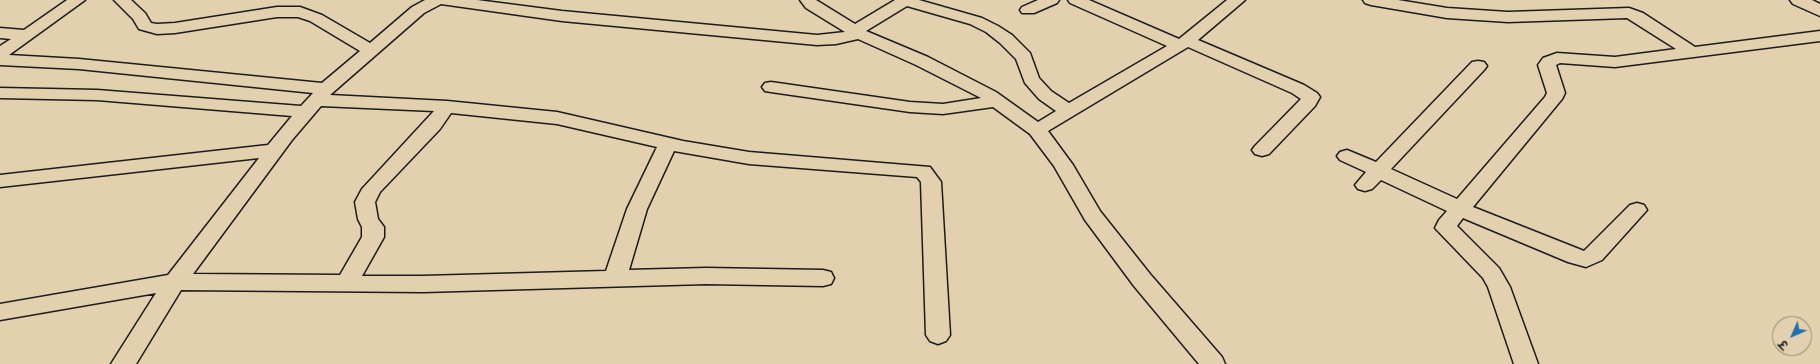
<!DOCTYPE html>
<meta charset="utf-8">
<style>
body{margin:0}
#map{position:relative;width:1820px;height:364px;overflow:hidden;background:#e2d0ae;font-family:Mynerve,"Playpen Sans Deva",sans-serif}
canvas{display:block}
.north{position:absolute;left:1772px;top:316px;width:40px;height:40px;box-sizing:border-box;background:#e2d0ae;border:1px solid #938874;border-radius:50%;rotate:225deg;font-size:11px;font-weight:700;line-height:16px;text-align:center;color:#1c1c1c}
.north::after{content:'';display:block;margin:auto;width:14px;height:18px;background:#1f6fb2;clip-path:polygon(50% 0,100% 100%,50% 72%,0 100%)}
</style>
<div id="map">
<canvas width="1820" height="364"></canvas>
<div class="north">उ</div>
</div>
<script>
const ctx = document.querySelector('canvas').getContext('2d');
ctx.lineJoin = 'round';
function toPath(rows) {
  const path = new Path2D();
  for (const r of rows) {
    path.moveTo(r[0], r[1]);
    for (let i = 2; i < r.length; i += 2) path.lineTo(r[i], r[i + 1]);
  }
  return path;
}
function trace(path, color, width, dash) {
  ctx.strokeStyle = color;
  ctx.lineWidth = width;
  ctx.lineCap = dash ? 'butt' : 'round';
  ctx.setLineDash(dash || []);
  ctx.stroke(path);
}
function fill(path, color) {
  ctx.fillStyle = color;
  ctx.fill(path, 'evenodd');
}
const street = toPath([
 [67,0,85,0,9,55,79,59,322,83,360,51,310,21,298,17,277,17,175,33,157,34,139,29,133,19,114,0,131,0,145,13,151,23,157,24,175,23,277,7,300,7,322,15,370,43,412,7,425,0,477,0,562,11,817,35,845,32,806,8,800,0,816,0,855,24,895,0,919,0,982,18,998,26,1012,35,1030,53,1039,78,1051,91,1069,103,1167,46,1070,3,1068,0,1089,0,1179,39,1227,0,1245,0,1198,40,1304,85,1317,93,1320,97,1315,106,1269,154,1262,156,1255,154,1252,150,1255,146,1301,99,1292,93,1188,47,1048,131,1073,165,1100,211,1150,274,1222,357,1225,364,1199,364,1134,286,1085,220,1054,166,1030,134,993,107,943,114,910,112,771,92,765,91,762,87,765,83,771,82,910,102,943,104,981,98,916,65,858,39,836,44,817,45,562,21,441,4,424,13,330,95,447,101,557,112,683,141,749,152,930,167,941,182,950,335,946,341,938,344,930,341,926,335,921,182,917,177,749,164,674,151,647,209,629,270,706,268,823,270,831,272,834,278,831,284,823,286,706,284,423,292,181,290,136,364,111,364,156,293,0,320,0,304,168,275,259,158,0,187,0,175,268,145,292,116,97,100,0,98,0,88,97,90,301,106,313,93,79,69,0,65,0,46,11,39,0,38,0,28,24,30,67,0],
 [907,6,970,24,986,32,1000,43,1016,59,1025,83,1039,99,1056,111,1038,122,996,92,928,57,866,31,907,6],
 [321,106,434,111,362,189,355,202,358,219,362,227,362,237,340,275,193,274,292,140,321,106],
 [451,113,557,124,657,147,627,209,606,271,423,276,362,276,384,237,384,227,378,219,375,202,380,192,440,129,451,113],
 [1038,0,1059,0,1057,3,1034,13,1022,13,1020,10,1022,7,1038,0],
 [1363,0,1398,0,1447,8,1508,12,1629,8,1643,13,1695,47,1820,31,1820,41,1615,67,1560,63,1556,65,1565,93,1562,99,1473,207,1584,251,1630,205,1637,203,1644,205,1647,210,1602,260,1586,267,1568,262,1463,218,1457,226,1499,268,1510,287,1538,364,1514,364,1488,287,1483,278,1435,228,1439,220,1447,211,1381,180,1372,189,1365,191,1358,189,1355,185,1366,172,1340,160,1337,156,1340,152,1347,150,1376,162,1472,62,1478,61,1484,62,1487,66,1484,70,1391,169,1457,199,1545,97,1547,93,1538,65,1543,58,1557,53,1615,57,1676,49,1627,18,1508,22,1447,18,1371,5,1365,3,1363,0]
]);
const secondary = toPath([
 [1790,0,1812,0,1820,4,1820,16,1793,4,1790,0]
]);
trace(street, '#1c1c1c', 3);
trace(secondary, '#1c1c1c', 3);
fill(street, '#e2d0ae');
fill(secondary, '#e2d0ae');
</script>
